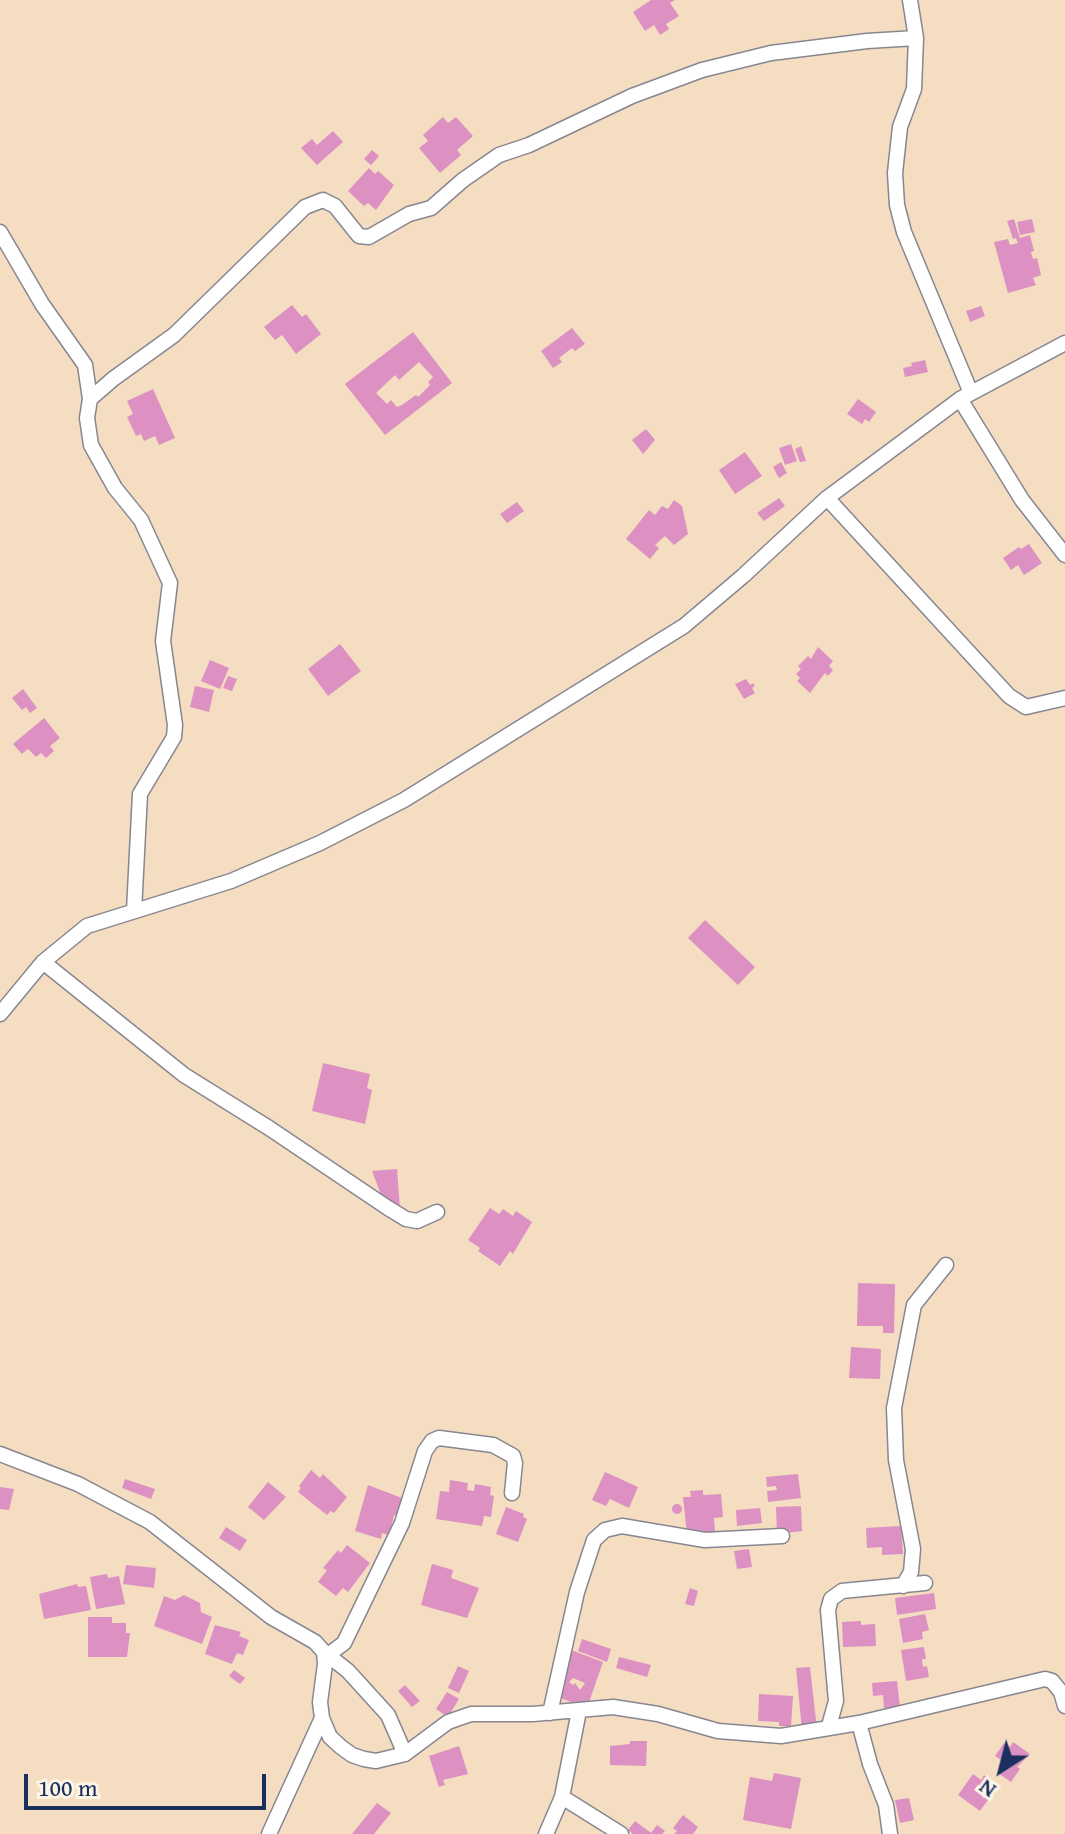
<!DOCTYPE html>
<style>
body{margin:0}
#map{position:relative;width:1065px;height:1834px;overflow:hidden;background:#f4ddc1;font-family:"Gentium Book Plus",serif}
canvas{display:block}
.north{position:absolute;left:961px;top:1730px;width:80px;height:80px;-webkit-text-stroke:6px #fcf5e5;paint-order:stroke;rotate:216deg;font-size:22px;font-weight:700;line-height:32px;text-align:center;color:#1b2f5e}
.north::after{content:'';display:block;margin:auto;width:28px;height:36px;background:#1b2f5e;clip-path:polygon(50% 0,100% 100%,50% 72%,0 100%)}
.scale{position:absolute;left:24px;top:1774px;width:242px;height:36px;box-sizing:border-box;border:4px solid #1b2f5e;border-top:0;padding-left:10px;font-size:24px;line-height:28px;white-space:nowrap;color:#1b2f5e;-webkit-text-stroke:6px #fcf5e5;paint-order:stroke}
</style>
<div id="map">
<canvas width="1065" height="1834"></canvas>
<div class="north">N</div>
<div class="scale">100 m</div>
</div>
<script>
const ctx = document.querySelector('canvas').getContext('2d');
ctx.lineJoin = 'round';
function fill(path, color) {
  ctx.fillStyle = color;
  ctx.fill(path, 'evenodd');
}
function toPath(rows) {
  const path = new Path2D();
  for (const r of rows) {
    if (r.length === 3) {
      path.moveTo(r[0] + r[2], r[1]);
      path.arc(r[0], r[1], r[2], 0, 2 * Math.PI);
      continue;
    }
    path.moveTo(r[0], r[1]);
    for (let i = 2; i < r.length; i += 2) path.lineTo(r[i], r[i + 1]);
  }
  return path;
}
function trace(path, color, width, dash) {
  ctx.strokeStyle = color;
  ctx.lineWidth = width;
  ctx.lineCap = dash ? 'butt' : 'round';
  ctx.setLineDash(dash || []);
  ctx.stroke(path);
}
const building = toPath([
 [651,0,675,0,670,3,679,16,666,24,669,29,660,35,654,25,645,31,633,12],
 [443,117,448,123,456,117,473,136,457,150,461,155,440,173,419,148,428,141,423,135],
 [333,131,343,142,317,165,301,148,312,139,317,145],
 [372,150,379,156,371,165,364,159],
 [369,168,375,174,378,171,394,185,376,210,368,203,364,206,348,191],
 [1014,219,1020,238,1030,235,1034,251,1031,252,1033,259,1037,258,1041,275,1033,278,1036,285,1008,293,994,242,1008,239,1010,245,1018,243,1016,238,1013,239,1007,221],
 [1032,219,1035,232,1020,235,1017,222],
 [292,305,302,317,306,314,321,334,296,354,282,335,275,340,264,327],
 [981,306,985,316,970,322,966,311],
 [572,328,585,344,575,351,572,348,559,358,562,362,553,368,541,351],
 [413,332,452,383,385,435,345,384],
 [419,362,433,377,428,382,430,385,418,397,416,395,402,405,397,407,391,400,387,404,376,393,395,375,399,380],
 [925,360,928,372,905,377,903,368,912,366,911,363],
 [153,389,175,438,159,445,155,436,144,441,141,434,136,436,127,417,133,414,127,401],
 [858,399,876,412,869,422,865,419,862,424,847,414],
 [646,429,655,440,643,454,632,440],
 [791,444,797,461,785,465,779,448],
 [801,446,806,461,800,462,795,449],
 [745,452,762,476,735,494,719,470],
 [781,462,787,473,779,478,773,467],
 [779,498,785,506,764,521,757,513],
 [674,500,682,506,688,534,674,545,665,536,655,545,659,548,650,559,626,539,649,510,655,515,662,506,668,509],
 [517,502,524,511,507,523,500,514],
 [1029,544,1042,563,1024,575,1018,565,1011,570,1003,558,1019,547,1021,549],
 [340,644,361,671,328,696,308,669],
 [818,647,833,661,829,666,833,670,828,676,825,673,810,693,797,681,800,678,796,674,801,669,798,666,808,656,811,659],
 [210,660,229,668,220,689,201,681],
 [228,676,237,679,232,691,223,688],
 [746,679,750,685,753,683,755,686,752,688,755,693,744,699,735,684],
 [195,686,214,690,209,712,190,707],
 [23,689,37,708,30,713,26,707,22,710,12,698],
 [44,718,60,738,50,746,54,751,46,758,41,753,36,757,28,749,22,754,13,744],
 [705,920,755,967,738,985,688,938],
 [323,1063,370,1074,367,1088,372,1090,365,1124,312,1111],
 [397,1169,400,1209,383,1200,372,1171],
 [490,1208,499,1214,503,1209,513,1216,516,1211,532,1222,513,1254,510,1251,500,1266,478,1251,480,1248,468,1240],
 [858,1283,895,1284,894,1333,883,1333,883,1326,857,1326],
 [851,1347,881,1349,880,1379,849,1378],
 [311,1470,320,1478,323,1474,347,1497,334,1513,331,1511,327,1515,298,1492,301,1488,299,1486],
 [605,1472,638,1487,629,1508,610,1499,606,1506,592,1500],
 [798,1474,801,1498,768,1502,767,1491,777,1490,776,1486,767,1487,766,1477],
 [125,1479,155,1489,151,1499,122,1488],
 [450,1480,468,1483,467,1490,474,1491,475,1484,491,1487,490,1495,494,1496,491,1517,484,1516,482,1526,436,1519,440,1491,449,1492],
 [268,1482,286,1497,264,1520,248,1507],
 [368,1485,402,1498,400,1516,394,1515,389,1535,382,1533,381,1539,355,1531],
 [0,1487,14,1489,9,1510,0,1509],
 [703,1490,703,1495,721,1494,723,1517,714,1518,715,1532,687,1534,683,1497,691,1497,690,1491],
 [677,1509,5],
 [801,1506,802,1531,777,1534,776,1507],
 [506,1507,524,1514,523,1517,527,1519,518,1542,496,1534],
 [760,1508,762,1523,737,1526,736,1510],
 [901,1526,903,1554,882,1555,882,1547,867,1548,866,1528],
 [226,1527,247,1540,240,1551,219,1538],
 [347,1545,370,1563,348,1592,343,1588,336,1596,318,1582,327,1570,323,1568,338,1550,341,1553],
 [749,1549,752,1567,737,1569,734,1551],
 [432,1564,453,1570,451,1578,479,1588,467,1618,421,1605],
 [126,1565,156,1568,154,1588,123,1584],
 [107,1574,108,1578,119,1576,125,1604,96,1609,90,1577],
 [77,1584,78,1587,86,1586,91,1610,44,1619,39,1594],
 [690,1588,698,1591,694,1606,685,1604],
 [934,1593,936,1609,897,1615,895,1598],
 [184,1595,200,1603,201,1612,212,1617,202,1644,154,1626,164,1596,175,1600],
 [925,1614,929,1630,922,1632,923,1639,903,1643,899,1619],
 [88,1617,112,1617,112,1623,126,1623,126,1633,130,1633,127,1657,88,1657],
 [861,1621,861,1625,875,1624,876,1646,843,1647,842,1622],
 [215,1625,241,1632,239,1636,249,1640,243,1655,237,1653,232,1664,205,1654],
 [582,1639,611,1649,607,1662,578,1651],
 [924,1647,926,1659,922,1659,923,1667,927,1666,929,1677,906,1681,901,1650],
 [571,1650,603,1662,587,1708,555,1696],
 [573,1678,585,1683,580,1690,575,1683,573,1685,569,1682],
 [619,1657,651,1665,647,1677,616,1668],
 [458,1666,469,1671,459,1693,448,1688],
 [810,1667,817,1729,802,1730,796,1668],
 [234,1670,245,1678,240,1684,229,1676],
 [897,1681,900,1707,884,1708,883,1695,873,1696,872,1683],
 [405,1685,420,1701,412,1707,398,1691],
 [447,1692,459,1699,448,1717,436,1709],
 [759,1694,793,1696,791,1726,779,1726,779,1722,758,1721],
 [630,1741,647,1741,646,1766,610,1765,610,1746,630,1744],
 [1013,1742,1030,1754,1017,1767,1020,1769,1011,1782,998,1773,1006,1763,995,1756,1004,1743,1010,1747],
 [459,1746,468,1774,443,1780,445,1785,439,1787,429,1756],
 [774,1773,801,1778,791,1829,743,1820,750,1777,772,1781],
 [973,1774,981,1780,984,1775,998,1786,980,1811,958,1795],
 [909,1798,914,1820,900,1823,895,1800],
 [377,1803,391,1813,374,1834,352,1834],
 [683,1815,698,1827,693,1834,674,1834,677,1831,673,1828],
 [635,1821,651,1833,657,1825,665,1831,662,1834,633,1834,628,1830]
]);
const minor = toPath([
 [910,0,916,38,914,89,900,127,895,173,897,205,904,232,971,393],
 [0,232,42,304,85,365,90,399,87,418,91,445,115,488,141,520,170,583,163,641,175,725,174,737,140,794,134,911],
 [90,399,113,379,174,335,305,207,323,200,335,206,359,236,369,237,409,214,431,208,463,180,499,155,529,145,632,96,702,70,771,53,867,41,916,38],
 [960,399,1022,500,1065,555],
 [827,498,1009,696,1026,707,1065,698],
 [43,962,184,1075,269,1128,388,1208,406,1219,417,1221,437,1212],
 [0,1014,43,962,87,926,231,881,320,843,404,800,684,626,743,576,827,498,960,399,1065,343],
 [0,1454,78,1484,150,1522,271,1617,315,1642,324,1652,325,1664,320,1702,322,1718,330,1737,341,1747,352,1755,364,1759,376,1761,405,1754,448,1722,471,1714,533,1714,613,1707,658,1714,718,1731,781,1736,859,1723,1045,1679,1052,1681,1061,1692,1065,1706],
 [903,1586,911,1572,913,1549,896,1460,894,1408,914,1305,946,1265],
 [324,1652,348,1671,388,1715,405,1754],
 [328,1655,344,1643,402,1523,425,1451,432,1441,439,1438,493,1445,513,1456,515,1463,512,1493],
 [550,1713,577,1592,594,1540,605,1530,622,1526,705,1540,782,1536],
 [859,1723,870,1764,886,1805,890,1834],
 [829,1726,836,1701,828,1610,831,1599,842,1591,925,1583],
 [562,1797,621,1834],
 [269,1834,322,1718],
 [546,1834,562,1797,579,1711]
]);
fill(building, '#dc91c2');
trace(minor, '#888690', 17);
trace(minor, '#fff', 14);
</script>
